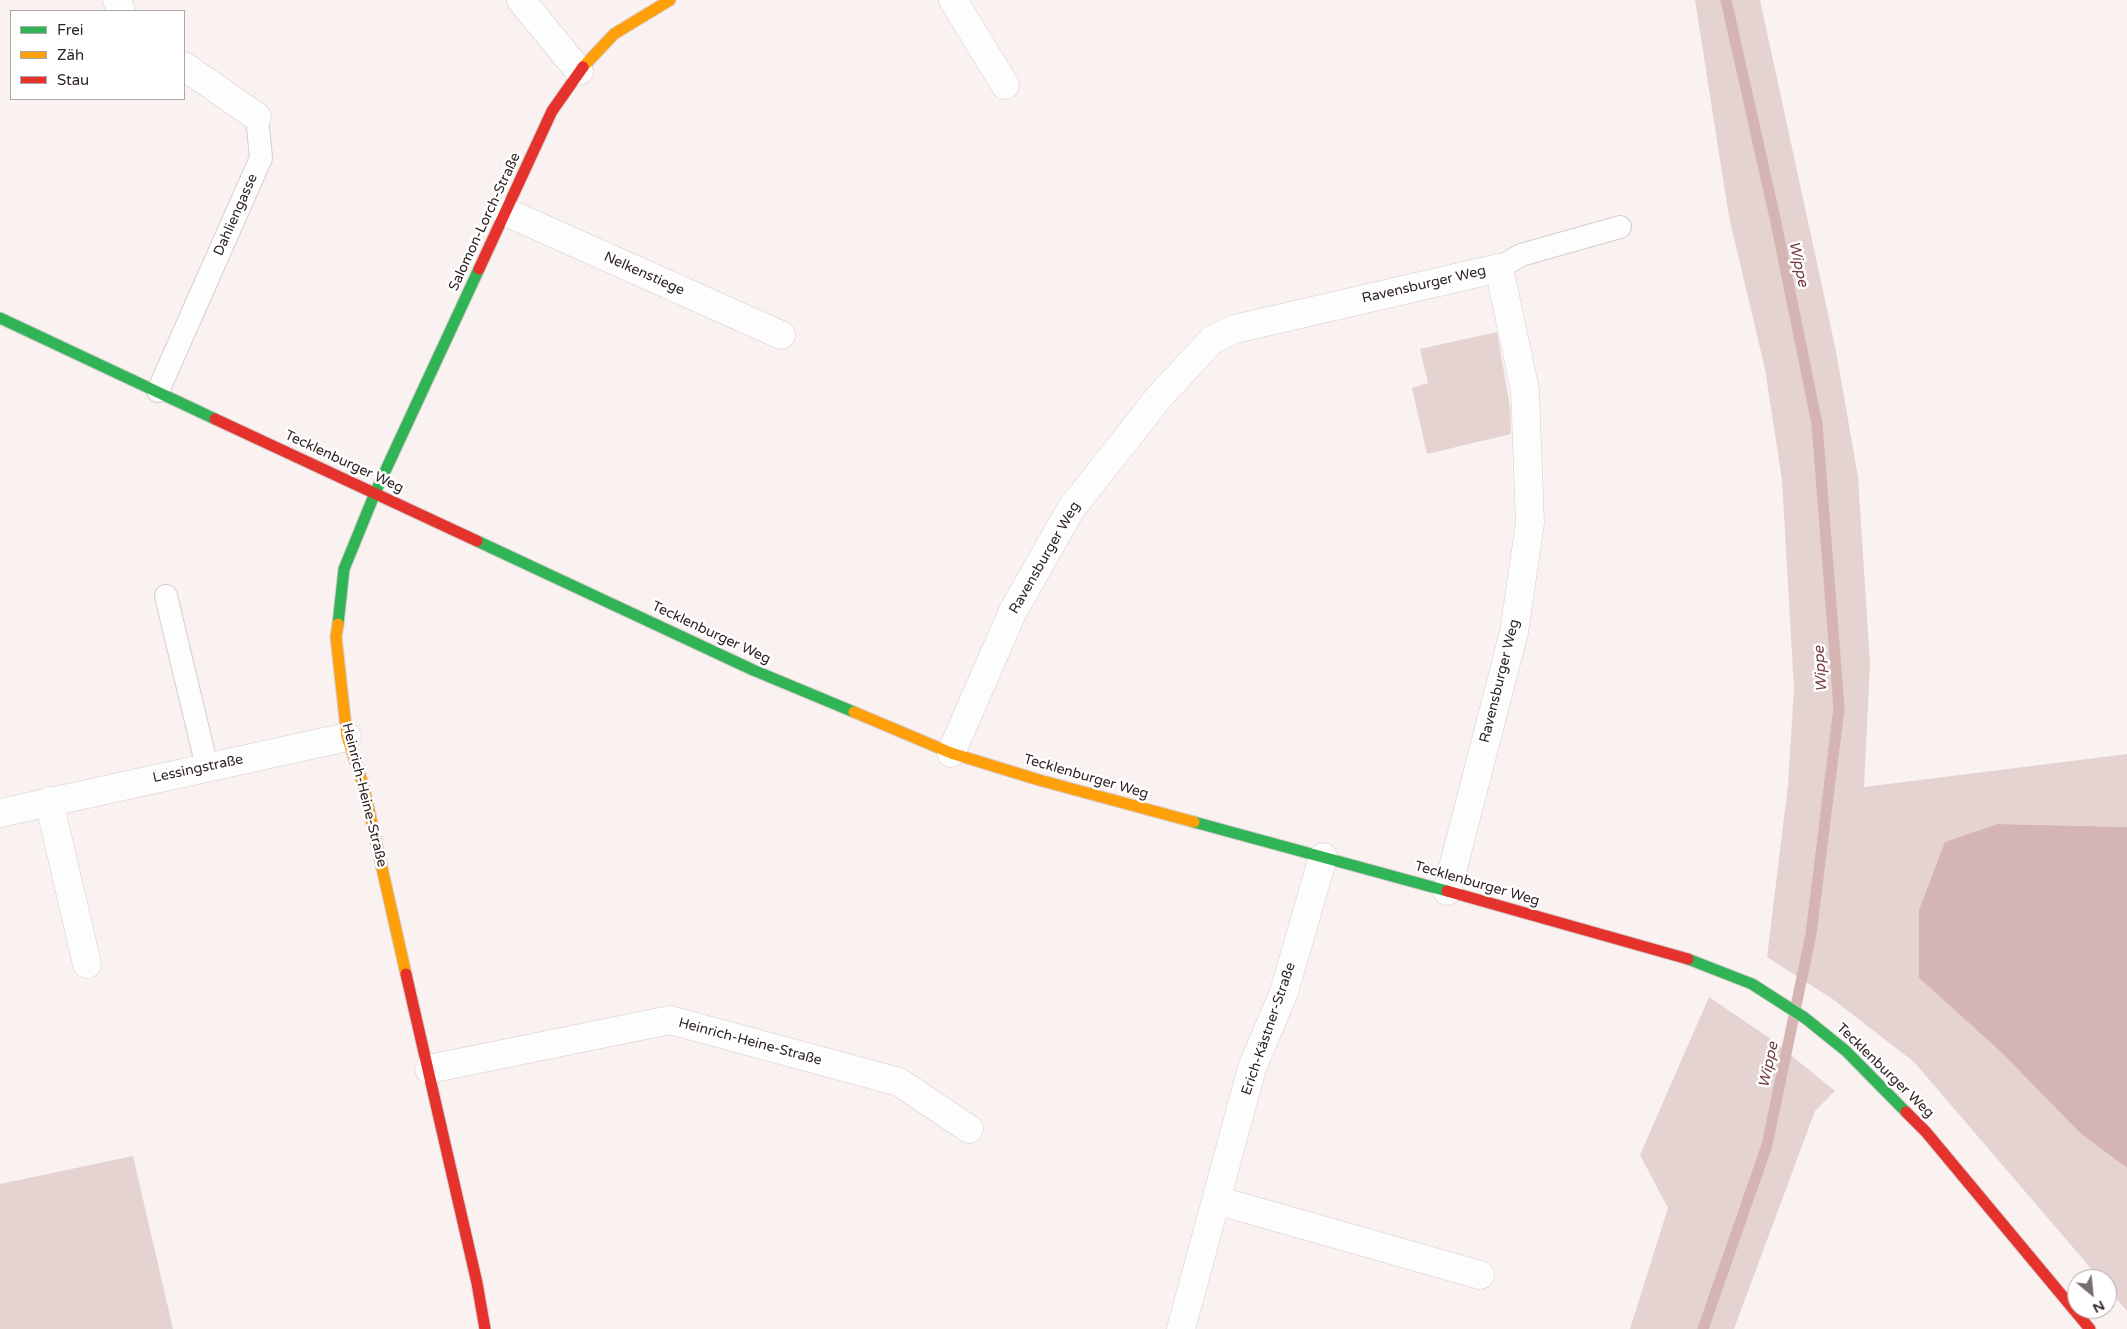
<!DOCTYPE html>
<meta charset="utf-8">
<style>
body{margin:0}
#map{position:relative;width:2127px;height:1329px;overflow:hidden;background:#faf2f0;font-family:"Varela Round",sans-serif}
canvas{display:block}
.legend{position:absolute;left:10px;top:10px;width:175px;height:90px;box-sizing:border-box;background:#fff;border:1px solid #aca8a8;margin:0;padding:6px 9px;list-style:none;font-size:15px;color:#2f2525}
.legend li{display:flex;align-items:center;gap:10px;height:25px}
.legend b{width:25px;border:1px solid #aca8a8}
.north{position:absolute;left:2067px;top:1269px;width:50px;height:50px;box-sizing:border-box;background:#fff;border:1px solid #aca8a8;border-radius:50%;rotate:152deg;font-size:14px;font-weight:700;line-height:20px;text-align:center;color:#2f2525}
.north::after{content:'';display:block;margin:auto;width:18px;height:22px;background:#766d6c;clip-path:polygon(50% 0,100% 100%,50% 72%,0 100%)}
</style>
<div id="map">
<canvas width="2127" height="1329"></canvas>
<ul class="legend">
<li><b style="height:6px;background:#30b455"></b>Frei</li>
<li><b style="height:6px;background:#ff9f0a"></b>Zäh</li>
<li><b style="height:6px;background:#e5322d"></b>Stau</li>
</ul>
<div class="north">N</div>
</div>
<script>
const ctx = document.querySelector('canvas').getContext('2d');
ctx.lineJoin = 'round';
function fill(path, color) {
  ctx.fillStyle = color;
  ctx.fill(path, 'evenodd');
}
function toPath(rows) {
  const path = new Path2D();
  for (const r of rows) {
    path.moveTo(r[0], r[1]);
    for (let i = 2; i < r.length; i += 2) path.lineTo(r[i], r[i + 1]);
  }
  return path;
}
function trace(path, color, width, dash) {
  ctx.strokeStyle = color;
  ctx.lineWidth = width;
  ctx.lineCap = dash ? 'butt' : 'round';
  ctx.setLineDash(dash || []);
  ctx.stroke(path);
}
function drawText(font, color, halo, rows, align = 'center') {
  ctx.font = font + ' "Varela Round",sans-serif';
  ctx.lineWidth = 5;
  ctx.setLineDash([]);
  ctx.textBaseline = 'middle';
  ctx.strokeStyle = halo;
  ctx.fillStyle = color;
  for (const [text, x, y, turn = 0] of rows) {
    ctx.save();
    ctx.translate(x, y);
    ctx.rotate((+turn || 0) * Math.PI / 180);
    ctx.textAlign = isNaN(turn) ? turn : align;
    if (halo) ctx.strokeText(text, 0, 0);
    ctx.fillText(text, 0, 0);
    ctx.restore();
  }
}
const green = toPath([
 [1695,0,1760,0,1836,351,1858,477,1870,664,1864,787,2127,754,2127,827,1998,824,1919,978,2002,1053,2080,1133,2127,1168,2127,1311,2107,1288,2107,1279,2100,1279,1914,1062,1834,1000,1767,957,1788,785,1794,689,1782,480,1765,369,1729,217],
 [1497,332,1510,407,1511,434,1427,454,1412,388,1428,383,1420,349],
 [1709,997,1771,1039,1835,1091,1815,1111,1734,1329,1630,1329,1668,1208,1640,1155],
 [133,1156,173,1329,0,1329,0,1184]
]);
const water = toPath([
 [1998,824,2127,827,2127,1168,2080,1133,2002,1053,1919,978,1919,910,1945,842]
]);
const stream = toPath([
 [1703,1329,1767,1145,1811,934,1839,708,1817,424,1775,218,1726,0]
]);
const lane = toPath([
 [1499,268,1521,255,1620,227],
 [158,391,261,158,257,117],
 [166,596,207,767]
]);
const street = toPath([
 [117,0,121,11],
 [521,0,579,71],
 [953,0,1005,85],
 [184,66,257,117],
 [506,212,781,335],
 [951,753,1013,611,1071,509,1160,396,1212,340,1235,329,1499,268,1525,390,1530,523,1514,632,1447,891],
 [49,801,87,964],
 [0,813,347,737],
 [429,1069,670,1020,899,1082,969,1129],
 [1216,1200,1480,1275],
 [1181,1329,1252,1068,1284,992,1323,857]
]);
const fast = toPath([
 [0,318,215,419],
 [477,541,753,670,854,712],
 [338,624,344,569,375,493,479,269],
 [1194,822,1447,891],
 [1688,959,1752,984,1805,1018,1846,1051,1906,1112]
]);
const slow = toPath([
 [583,67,614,34,670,0],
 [338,624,336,637,347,737,363,784,406,974],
 [854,712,951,753,1039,780,1194,822]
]);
const jam = toPath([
 [479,269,552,111,583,67],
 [215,419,477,541],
 [1447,891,1688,959],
 [406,974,477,1283,485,1329],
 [1906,1112,1926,1132,2090,1329]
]);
const streetNames = [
 ["Dahliengasse",236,215,-66],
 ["Salomon-Lorch-Straße",485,222,-65],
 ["Nelkenstiege",644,274,24],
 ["Ravensburger Weg",1424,285,-13],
 ["Tecklenburger Weg",344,462,25],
 ["Ravensburger Weg",1045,558,-60],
 ["Tecklenburger Weg",711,633,25],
 ["Ravensburger Weg",1500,681,-76],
 ["Lessingstraße",198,769,-12],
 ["Tecklenburger Weg",1086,777,16],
 ["Heinrich-Heine-Straße",364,795,76],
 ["Tecklenburger Weg",1477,884,16],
 ["Erich-Kästner-Straße",1269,1029,-71],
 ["Heinrich-Heine-Straße",750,1042,15],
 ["Tecklenburger Weg",1885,1071,44]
];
const waterNames = [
 ["Wippe",1798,264,78],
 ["Wippe",1821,669,-94],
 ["Wippe",1769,1065,-78]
];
fill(green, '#e5d3d2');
fill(water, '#d5b4b4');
trace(stream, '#d5b4b4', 11);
trace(lane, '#d5cccc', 24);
trace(street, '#d5cccc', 29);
trace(fast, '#d5cccc', 13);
trace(slow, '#d5cccc', 13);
trace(jam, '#d5cccc', 13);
trace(lane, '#fefdfd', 22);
trace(street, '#fefdfd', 28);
trace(fast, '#30b455', 11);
trace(slow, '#ff9f0a', 11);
trace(jam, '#e5322d', 11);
drawText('14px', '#2f2525', '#fff', streetNames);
drawText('italic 15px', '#763b3e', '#fff', waterNames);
</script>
